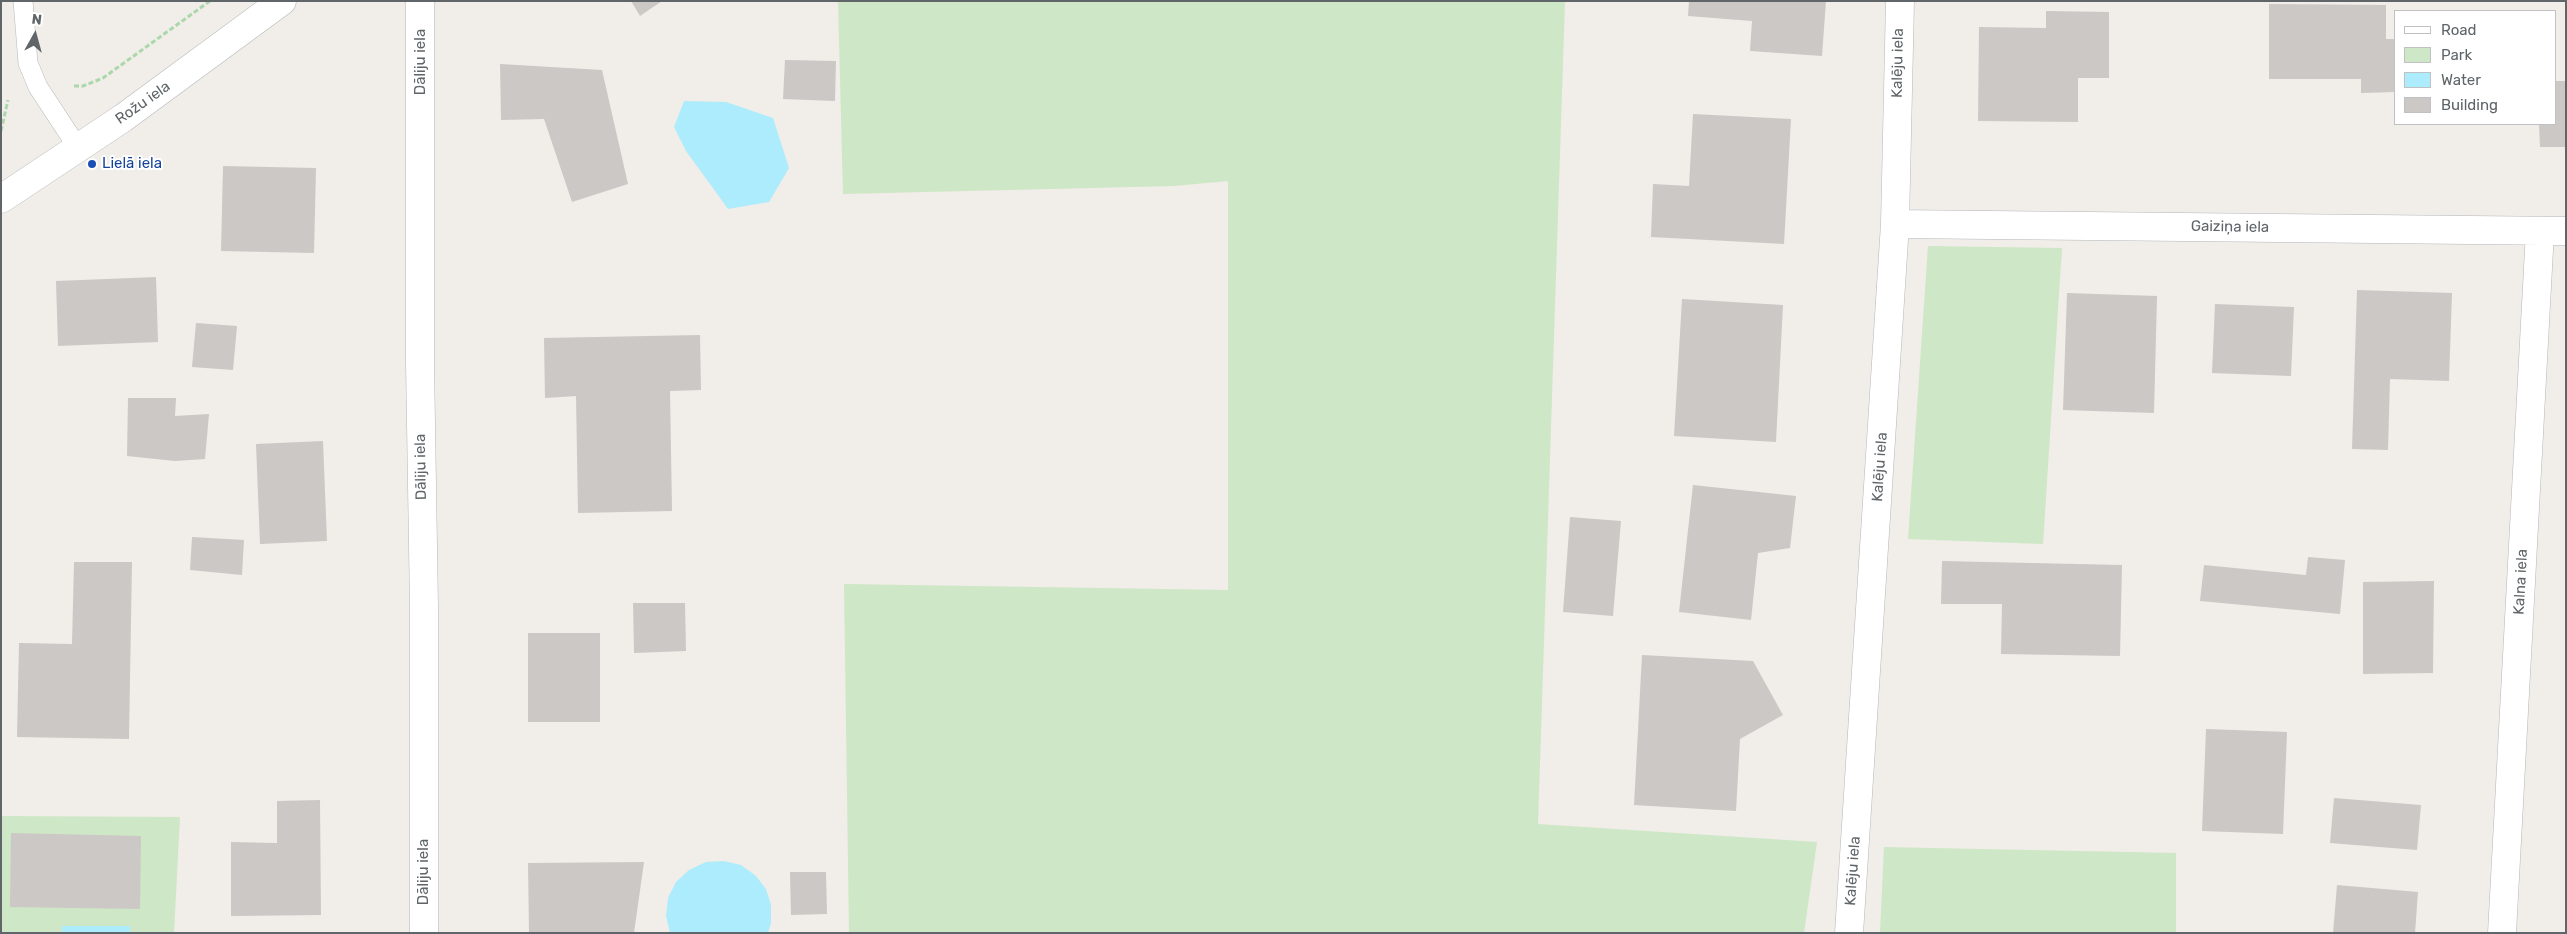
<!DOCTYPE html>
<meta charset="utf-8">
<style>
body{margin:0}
#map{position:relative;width:2567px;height:934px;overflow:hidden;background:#f1ede8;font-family:Rubik,sans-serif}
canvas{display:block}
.frame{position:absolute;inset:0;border:2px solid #5f6568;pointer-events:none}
.legend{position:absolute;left:2394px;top:10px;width:162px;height:115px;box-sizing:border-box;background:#fff;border:1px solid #bfc1c3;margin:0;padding:6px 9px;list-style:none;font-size:15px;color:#5f6568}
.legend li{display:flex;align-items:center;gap:10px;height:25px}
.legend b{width:25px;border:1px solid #bfc1c3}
.north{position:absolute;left:10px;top:10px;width:50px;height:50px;-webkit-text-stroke:4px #fff;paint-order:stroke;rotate:7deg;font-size:14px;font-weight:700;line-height:20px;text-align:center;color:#5f6568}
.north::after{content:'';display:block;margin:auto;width:18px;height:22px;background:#5f6568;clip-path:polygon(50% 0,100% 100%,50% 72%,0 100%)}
</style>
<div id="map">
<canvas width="2567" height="934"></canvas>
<div class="frame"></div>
<ul class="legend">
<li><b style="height:6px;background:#fff"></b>Road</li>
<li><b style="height:14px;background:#cee7c6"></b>Park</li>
<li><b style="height:14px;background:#adecfc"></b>Water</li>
<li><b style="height:14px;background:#ccc8c5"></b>Building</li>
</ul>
<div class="north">N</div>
</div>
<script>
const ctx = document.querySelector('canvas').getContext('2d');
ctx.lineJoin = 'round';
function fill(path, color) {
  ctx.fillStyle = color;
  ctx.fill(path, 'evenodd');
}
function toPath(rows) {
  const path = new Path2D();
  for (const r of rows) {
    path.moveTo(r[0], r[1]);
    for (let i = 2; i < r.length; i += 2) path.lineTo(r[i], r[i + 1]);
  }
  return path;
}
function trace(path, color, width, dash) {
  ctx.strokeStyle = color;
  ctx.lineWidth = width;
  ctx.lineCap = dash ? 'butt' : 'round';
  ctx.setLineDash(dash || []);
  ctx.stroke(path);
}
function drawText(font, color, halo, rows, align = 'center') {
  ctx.font = font + ' Rubik,sans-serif';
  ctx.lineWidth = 4;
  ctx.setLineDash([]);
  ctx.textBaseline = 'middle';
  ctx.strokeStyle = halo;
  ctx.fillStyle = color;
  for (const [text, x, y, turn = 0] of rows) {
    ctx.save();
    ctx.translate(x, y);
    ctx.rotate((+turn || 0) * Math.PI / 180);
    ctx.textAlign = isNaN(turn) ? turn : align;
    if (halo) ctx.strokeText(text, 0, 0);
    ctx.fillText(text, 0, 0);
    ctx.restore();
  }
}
const green = toPath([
 [838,1,1565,1,1538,824,1817,842,1804,933,849,933,844,584,1228,590,1228,181,1174,186,843,194],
 [1928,246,2062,248,2043,544,1908,539],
 [1,816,180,817,174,933,1,933],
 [1884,847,2176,853,2176,933,1880,933]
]);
const water = toPath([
 [684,101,726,102,773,118,789,168,769,202,728,209,686,151,674,127],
 [724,861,741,865,756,876,766,889,771,905,771,923,768,933,670,933,666,916,668,898,676,882,689,870,706,862],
 [62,926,130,926,130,933,62,933]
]);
const building = toPath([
 [631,1,662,1,640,16],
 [1689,1,1826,1,1822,56,1750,51,1752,21,1688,16],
 [2269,4,2386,5,2386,39,2396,39,2396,92,2361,93,2361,79,2269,79],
 [2046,11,2109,12,2109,78,2078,78,2078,122,1978,121,1979,27,2046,28],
 [785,60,836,61,835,101,783,99],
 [500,64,602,70,628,184,572,202,544,119,501,120],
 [2556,81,2566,81,2566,147,2540,147,2539,124,2556,124],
 [1693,114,1791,119,1784,244,1651,237,1653,184,1689,186],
 [223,166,316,168,314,253,221,251],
 [156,277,158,342,58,346,56,281],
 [2357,290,2452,293,2449,381,2390,379,2388,450,2352,449],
 [2067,293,2157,296,2154,413,2063,410],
 [1682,299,1783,305,1776,442,1674,436],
 [2215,304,2294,307,2291,376,2212,373],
 [196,323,237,326,233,370,192,367],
 [700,335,701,390,670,391,672,511,578,513,576,396,545,398,544,338],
 [128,398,176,398,175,416,209,414,205,459,175,461,127,456],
 [323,441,327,541,260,544,256,444],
 [1693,485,1796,496,1790,548,1758,553,1751,620,1679,612],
 [1570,517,1621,521,1613,616,1563,612],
 [192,537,244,540,242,575,190,570],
 [2308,557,2345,560,2340,614,2200,601,2204,565,2306,575],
 [1942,561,2122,565,2120,656,2001,654,2002,604,1941,604],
 [74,562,132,562,129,739,17,737,19,643,72,644],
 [2434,581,2433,673,2363,674,2363,582],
 [633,603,685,603,686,651,634,653],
 [528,633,600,633,600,722,528,722],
 [1642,655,1753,661,1783,715,1740,739,1736,811,1634,805],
 [2206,729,2287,732,2283,834,2202,831],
 [2334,798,2421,805,2417,850,2330,843],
 [320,800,321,915,231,916,231,842,277,843,277,801],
 [11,833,141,836,140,909,10,907],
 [644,862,634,933,529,933,528,863],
 [790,872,826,872,827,914,791,915],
 [2337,885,2418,892,2415,933,2333,933]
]);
const path = toPath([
 [74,86,83,86,103,78,210,1],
 [1,131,8,100]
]);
const service = toPath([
 [23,1,28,63,38,87,78,148]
]);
const minor = toPath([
 [420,1,420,363,424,607,424,933],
 [1895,224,2566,231],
 [1849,933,1895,224,1900,1],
 [2502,933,2540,231]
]);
const tertiary = toPath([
 [1,199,123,118,282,1]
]);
const markers = [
 [92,164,5,"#1a4fb4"]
];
const streetNames = [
 ["Dāliju iela",421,62,-90],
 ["Kalēju iela",1898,63,-89],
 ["Rožu iela",143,103,-35],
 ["Gaiziņa iela",2230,227,1],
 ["Dāliju iela",421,467,-91],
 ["Kalēju iela",1880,467,-86],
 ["Kalna iela",2521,582,-87],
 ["Kalēju iela",1853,871,-86],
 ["Dāliju iela",424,872,-90]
];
const transitNames = [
 ["Lielā iela",102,164]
];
fill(green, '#cee7c6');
fill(water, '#adecfc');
fill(building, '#ccc8c5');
trace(service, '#b3b7ba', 20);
trace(minor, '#b3b7ba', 29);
trace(tertiary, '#b3b7ba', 29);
trace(path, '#aad8ab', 3, [5, 2.5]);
trace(service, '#fff', 19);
trace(minor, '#fff', 28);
trace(tertiary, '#fff', 28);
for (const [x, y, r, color] of markers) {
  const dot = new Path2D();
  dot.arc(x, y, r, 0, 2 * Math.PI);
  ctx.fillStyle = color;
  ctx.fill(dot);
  trace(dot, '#fff', 2);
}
drawText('15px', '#5f6568', '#fff', streetNames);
drawText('15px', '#164399', '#fff', transitNames, 'left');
</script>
